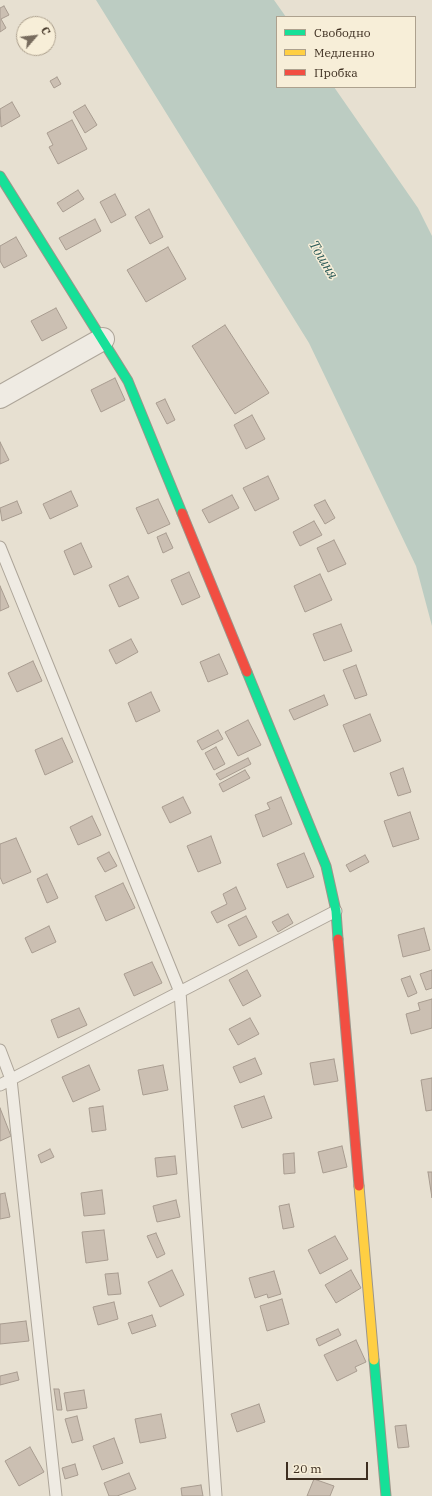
<!DOCTYPE html>
<meta charset="utf-8">
<style>
body{margin:0}
#map{position:relative;width:432px;height:1496px;overflow:hidden;background:#e7e0d1;font-family:"IBM Plex Serif",serif}
canvas{display:block}
.legend{position:absolute;left:276px;top:16px;width:140px;height:72px;box-sizing:border-box;background:#f7eed8;border:1px solid #ada18e;margin:0;padding:5px 7px;list-style:none;font-size:12px;color:#3d2e20}
.legend li{display:flex;align-items:center;gap:8px;height:20px}
.legend b{width:20px;border:1px solid #ada18e}
.north{position:absolute;left:16px;top:16px;width:40px;height:40px;box-sizing:border-box;background:#f7eed8;border:1px solid #ada18e;border-radius:50%;rotate:62deg;font-size:11px;font-weight:700;line-height:16px;text-align:center;color:#3d2e20}
.north::after{content:'';display:block;margin:auto;width:14px;height:18px;background:#786c5e;clip-path:polygon(50% 0,100% 100%,50% 72%,0 100%)}
.scale{position:absolute;left:286px;top:1462px;width:82px;height:18px;box-sizing:border-box;border:2px solid #3d2e20;border-top:0;padding-left:5px;font-size:12px;line-height:14px;white-space:nowrap;color:#3d2e20;-webkit-text-stroke:3px #f7eed8;paint-order:stroke}
</style>
<div id="map">
<canvas width="432" height="1496"></canvas>
<ul class="legend">
<li><b style="height:5px;background:#16e098"></b>Свободно</li>
<li><b style="height:5px;background:#ffcf43"></b>Медленно</li>
<li><b style="height:5px;background:#f24e42"></b>Пробка</li>
</ul>
<div class="north">С</div>
<div class="scale">20 m</div>
</div>
<script>
const ctx = document.querySelector('canvas').getContext('2d');
ctx.lineJoin = 'round';
function fill(path, color) {
  ctx.fillStyle = color;
  ctx.fill(path, 'evenodd');
}
function toPath(rows) {
  const path = new Path2D();
  for (const r of rows) {
    path.moveTo(r[0], r[1]);
    for (let i = 2; i < r.length; i += 2) path.lineTo(r[i], r[i + 1]);
  }
  return path;
}
function trace(path, color, width, dash) {
  ctx.strokeStyle = color;
  ctx.lineWidth = width;
  ctx.lineCap = dash ? 'butt' : 'round';
  ctx.setLineDash(dash || []);
  ctx.stroke(path);
}
function drawText(font, color, halo, rows, align = 'center') {
  ctx.font = font + ' "IBM Plex Serif",serif';
  ctx.lineWidth = 3;
  ctx.setLineDash([]);
  ctx.textBaseline = 'middle';
  ctx.strokeStyle = halo;
  ctx.fillStyle = color;
  for (const [text, x, y, turn = 0] of rows) {
    ctx.save();
    ctx.translate(x, y);
    ctx.rotate((+turn || 0) * Math.PI / 180);
    ctx.textAlign = isNaN(turn) ? turn : align;
    if (halo) ctx.strokeText(text, 0, 0);
    ctx.fillText(text, 0, 0);
    ctx.restore();
  }
}
const water = toPath([
 [96,0,274,0,286,17,277,17,277,87,334,87,418,208,432,236,432,626,416,566,309,343]
]);
const building = toPath([
 [4,6,9,15,1,19,6,28,0,32,0,8,4,6],
 [57,77,61,84,54,88,50,81,57,77],
 [12,102,20,116,1,127,0,109,12,102],
 [85,105,97,125,85,133,73,112,85,105],
 [72,120,87,149,58,164,49,147,53,145,47,133,72,120],
 [78,190,84,199,63,212,57,203,78,190],
 [115,194,126,215,111,223,100,202,115,194],
 [149,209,163,237,150,244,135,217,149,209],
 [95,219,101,231,66,250,59,238,95,219],
 [16,237,27,256,4,268,0,261,0,246,16,237],
 [168,247,186,279,146,302,127,270,168,247],
 [56,308,67,328,42,341,31,321,56,308],
 [225,325,269,393,235,414,192,346,225,325],
 [115,378,125,400,101,412,91,390,115,378],
 [165,399,175,420,167,424,156,403,165,399],
 [252,415,265,439,246,449,234,425,252,415],
 [0,442,9,460,0,464,0,442],
 [268,476,279,499,255,511,243,488,268,476],
 [71,491,78,506,50,519,43,504,71,491],
 [232,495,239,508,209,523,202,510,232,495],
 [158,499,170,524,148,534,136,508,158,499],
 [325,500,335,518,325,524,314,505,325,500],
 [17,501,22,513,2,521,0,508,17,501],
 [314,521,322,535,300,546,293,532,314,521],
 [166,533,173,548,163,553,157,537,166,533],
 [334,540,346,564,328,572,317,548,334,540],
 [81,543,92,567,74,575,64,551,81,543],
 [189,572,200,597,182,605,171,580,189,572],
 [320,574,332,600,305,612,294,586,320,574],
 [128,576,139,598,119,607,109,585,128,576],
 [0,586,9,607,0,611,0,586],
 [341,624,352,651,324,661,313,634,341,624],
 [131,639,138,652,116,664,109,650,131,639],
 [219,654,228,674,208,682,200,662,219,654],
 [33,661,42,681,17,692,8,673,33,661],
 [356,665,367,695,355,699,343,670,356,665],
 [151,692,160,711,136,722,128,703,151,692],
 [324,695,328,705,294,720,289,710,324,695],
 [370,714,381,741,354,752,343,725,370,714],
 [248,720,261,745,238,756,225,732,248,720],
 [218,730,223,739,202,750,197,741,218,730],
 [62,738,73,762,45,775,35,750,62,738],
 [216,747,225,764,214,770,205,753,216,747],
 [248,758,251,764,220,780,216,774,248,758],
 [403,768,411,792,398,796,390,773,403,768],
 [245,770,250,778,223,792,219,784,245,770],
 [183,797,191,813,170,823,162,807,183,797],
 [281,797,292,824,263,837,255,815,270,809,267,803,281,797],
 [410,812,419,839,393,847,384,821,410,812],
 [92,816,101,835,78,845,70,827,92,816],
 [211,836,221,863,198,872,187,846,211,836],
 [16,838,31,872,3,884,0,877,0,844,16,838],
 [109,852,117,866,105,872,97,858,109,852],
 [304,853,314,877,287,888,277,864,304,853],
 [365,855,369,862,350,872,346,865,365,855],
 [47,874,58,898,47,903,37,879,47,874],
 [123,883,135,908,106,921,95,896,123,883],
 [236,887,246,909,217,923,211,912,227,904,223,894,236,887],
 [288,914,293,923,278,932,272,922,288,914],
 [246,916,257,937,239,946,228,925,246,916],
 [49,926,56,942,32,953,25,938,49,926],
 [424,928,430,950,403,957,398,935,424,928],
 [152,962,162,983,134,996,124,974,152,962],
 [247,970,261,996,243,1006,229,980,247,970],
 [432,970,432,988,426,990,420,974,432,970],
 [410,976,417,993,408,997,401,979,410,976],
 [432,999,432,1028,411,1034,406,1014,420,1010,418,1003,432,999],
 [79,1008,87,1025,58,1038,51,1020,79,1008],
 [250,1018,259,1034,238,1045,229,1029,250,1018],
 [255,1058,262,1074,240,1083,233,1067,255,1058],
 [334,1059,338,1081,314,1085,310,1063,334,1059],
 [89,1065,100,1090,73,1102,62,1077,89,1065],
 [163,1065,168,1090,143,1095,138,1070,163,1065],
 [432,1078,432,1110,426,1111,421,1080,432,1078],
 [264,1096,272,1118,242,1128,234,1106,264,1096],
 [103,1106,106,1130,92,1132,89,1108,103,1106],
 [0,1108,11,1136,0,1141,0,1108],
 [342,1146,347,1167,323,1173,318,1152,342,1146],
 [50,1149,54,1157,41,1163,38,1155,50,1149],
 [294,1153,295,1173,284,1174,283,1154,294,1153],
 [175,1156,177,1174,157,1177,155,1158,175,1156],
 [428,1172,432,1172,432,1198,428,1172],
 [102,1190,105,1214,84,1216,81,1193,102,1190],
 [5,1193,10,1217,0,1219,0,1194,5,1193],
 [176,1200,180,1217,157,1222,153,1206,176,1200],
 [289,1204,294,1227,283,1229,279,1206,289,1204],
 [104,1230,108,1260,86,1263,82,1232,104,1230],
 [156,1233,165,1254,157,1258,147,1236,156,1233],
 [335,1236,348,1259,320,1274,308,1250,335,1236],
 [172,1270,184,1295,160,1307,148,1282,172,1270],
 [351,1270,361,1288,336,1303,325,1285,351,1270],
 [274,1271,281,1294,268,1298,267,1294,255,1298,249,1278,274,1271],
 [118,1273,121,1294,108,1295,105,1274,118,1273],
 [282,1299,289,1324,267,1331,260,1306,282,1299],
 [114,1302,118,1319,98,1325,93,1307,114,1302],
 [152,1315,156,1326,132,1334,128,1323,152,1315],
 [26,1321,29,1341,0,1344,0,1324,26,1321],
 [338,1329,341,1335,319,1346,316,1339,338,1329],
 [356,1340,366,1362,355,1367,357,1371,337,1381,324,1355,356,1340],
 [17,1372,19,1380,0,1385,0,1376,17,1372],
 [54,1389,59,1389,62,1410,57,1410,54,1389],
 [84,1390,87,1408,67,1411,64,1393,84,1390],
 [259,1404,265,1422,237,1432,231,1414,259,1404],
 [161,1414,166,1438,140,1443,135,1419,161,1414],
 [77,1416,83,1440,72,1443,65,1419,77,1416],
 [406,1425,409,1447,398,1448,395,1426,406,1425],
 [114,1438,123,1463,102,1470,93,1446,114,1438],
 [30,1447,44,1472,19,1486,5,1461,30,1447],
 [75,1464,78,1475,65,1479,62,1468,75,1464],
 [129,1473,136,1489,117,1496,109,1496,104,1483,129,1473],
 [314,1479,334,1486,330,1496,307,1496,314,1479],
 [201,1485,203,1496,182,1496,181,1488,201,1485]
]);
const lane = toPath([
 [0,547,180,992,216,1496],
 [0,1050,11,1079,56,1496],
 [0,1085,336,911]
]);
const street = toPath([
 [0,397,103,339]
]);
const fast = toPath([
 [0,176,128,381,182,513],
 [247,672,326,866,336,911,338,939],
 [374,1360,386,1496]
]);
const slow = toPath([
 [359,1186,374,1360]
]);
const jam = toPath([
 [182,513,247,672],
 [338,939,359,1186]
]);
const waterNames = [
 ["Тошня",323,260,59]
];
fill(water, '#bcccc2');
fill(building, '#cbbfb2');
trace(building, '#a89c90', 1);
trace(lane, '#ada599', 13);
trace(street, '#ada599', 24);
trace(fast, '#9c958a', 11);
trace(slow, '#9c958a', 11);
trace(jam, '#9c958a', 11);
trace(lane, '#efebe3', 11);
trace(street, '#efebe3', 22);
trace(fast, '#16e098', 9);
trace(slow, '#ffcf43', 9);
trace(jam, '#f24e42', 9);
drawText('italic 14px', '#2f5d5a', '#f7eed8', waterNames);
</script>
